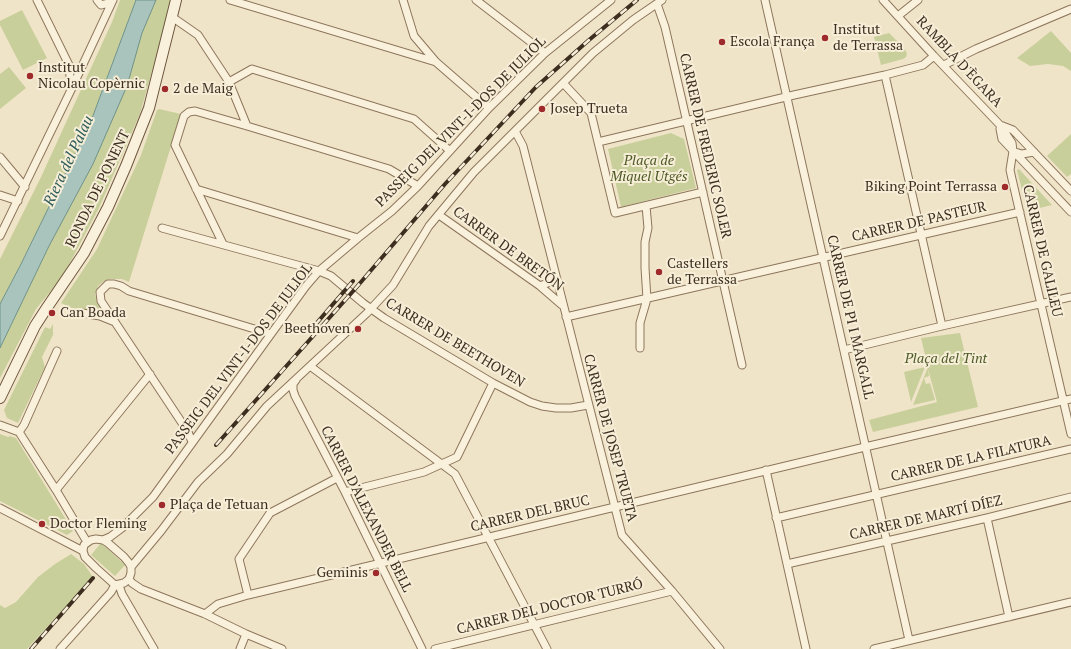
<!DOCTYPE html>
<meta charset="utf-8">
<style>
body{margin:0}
canvas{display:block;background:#f0e4c8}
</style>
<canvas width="1071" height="649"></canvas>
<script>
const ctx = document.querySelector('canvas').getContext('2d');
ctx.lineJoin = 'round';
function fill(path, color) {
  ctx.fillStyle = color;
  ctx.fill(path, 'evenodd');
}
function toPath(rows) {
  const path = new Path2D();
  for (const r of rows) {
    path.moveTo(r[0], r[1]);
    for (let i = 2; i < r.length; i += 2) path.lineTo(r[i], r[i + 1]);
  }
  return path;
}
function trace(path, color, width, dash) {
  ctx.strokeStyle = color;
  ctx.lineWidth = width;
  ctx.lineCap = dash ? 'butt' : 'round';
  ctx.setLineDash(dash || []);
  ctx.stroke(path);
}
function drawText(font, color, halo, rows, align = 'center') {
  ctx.font = font + ' "PT Serif",serif';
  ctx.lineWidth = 4;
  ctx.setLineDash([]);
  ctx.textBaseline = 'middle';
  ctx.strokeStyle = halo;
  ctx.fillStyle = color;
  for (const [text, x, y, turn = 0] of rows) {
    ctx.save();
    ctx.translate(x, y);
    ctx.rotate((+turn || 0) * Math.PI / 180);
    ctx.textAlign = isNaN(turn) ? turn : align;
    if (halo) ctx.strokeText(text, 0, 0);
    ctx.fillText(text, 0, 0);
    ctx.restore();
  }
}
const green = toPath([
 [120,0,136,0,91,121,20,266,0,304,0,259,41,177,112,22],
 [156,0,172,0,140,114,99,208,63,276,36,309,0,378,0,348,49,246],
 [22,10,47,58,23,70,0,25,0,21],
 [1051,31,1071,53,1071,71,1063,66,1048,64,1030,66,1017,58],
 [889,33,905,49,907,54,906,57,903,59,881,65,874,37],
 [9,67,26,88,0,109,0,74],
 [159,109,181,114,129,282,122,279,110,279,104,281,98,286,95,294,97,302,104,313,72,308,61,303,97,249,141,155,157,110],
 [671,133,684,139,696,188,621,207,608,149],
 [1071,134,1071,174,1067,177,1047,156],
 [1019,169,1052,205,1027,211,1017,170],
 [53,324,53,335,42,357,45,367,18,423,7,418,4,410,45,327,50,329],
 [960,333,978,407,873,432,869,420,937,402,928,369,929,376,924,378,926,384,930,383,935,400,913,405,928,367,921,338],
 [925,367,911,402,904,372],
 [0,434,8,437,10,436,16,438,73,531,67,535,0,501],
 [101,543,125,565,115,576,91,555],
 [71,554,84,564,93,577,27,649,0,649,0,605,5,608,16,602,38,577,55,564]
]);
const water = toPath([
 [136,0,156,0,142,33,127,86,93,164,49,246,0,348,0,304,20,266,91,121,136,0]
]);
const minor = toPath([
 [37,0,69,65,71,88],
 [97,0,101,5,112,2],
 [230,0,436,62],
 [403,0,414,36,436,62,489,108],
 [476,0,545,53],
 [765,0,909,640],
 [883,0,934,56,1000,125,1013,130,1071,191],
 [657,4,665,27,683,105,742,365],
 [898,16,918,0],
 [172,17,198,35,229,82,247,126],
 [944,65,976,49,1071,9],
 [885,75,942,326],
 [229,82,252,69,414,119,450,151],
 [563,83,591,113,615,213,703,192],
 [1000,125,1012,143,1013,151,1010,170,1012,179,1071,434],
 [1000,129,1002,139,1071,212],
 [515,131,523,146,622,535,672,591,720,649],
 [598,142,794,95,885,75,923,65,934,56],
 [1015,152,1022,154,1034,152],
 [0,157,25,187],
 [196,189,358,238],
 [0,195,18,201],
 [439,215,540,286,562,305],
 [162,228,319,271,331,276,363,303,384,318,493,383,530,402,542,406,556,408,571,408,588,405],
 [0,236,71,90,113,0],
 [223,244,175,145,184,116,189,112,195,111,247,126,389,169,418,186],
 [540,286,550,282,554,272],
 [82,313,100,316,115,322],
 [566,317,1020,212],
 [640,348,640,323,647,299,645,268,645,242,648,228,646,206],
 [844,350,942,326,1071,297],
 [310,366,455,474,547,649],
 [296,380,293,384,293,390,295,396,345,492,422,649],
 [0,425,19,432,56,490,87,542],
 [19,432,24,425,57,351],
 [192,442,188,432,101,301,100,292,108,284,114,284,121,286,129,291,271,334],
 [766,470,806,649],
 [56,490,150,374],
 [345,492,424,472,457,457,493,383],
 [0,508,83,551],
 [776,518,1071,449],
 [987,518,1009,617],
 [96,539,103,540,108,543,124,557,129,563,131,567,131,573,129,579,124,583,115,585,96,568,85,557,83,551,84,545,91,540,96,539],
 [103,540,110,537,122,528,153,497,271,334,306,286,319,271,358,238,392,211,418,186,489,108,545,53,611,0],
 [787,564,987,518,1071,497],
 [131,567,161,531,198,482,227,454,267,406,367,313,393,285,429,226,474,172,593,53,633,20,662,0],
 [129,579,132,583,141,589,205,614,246,634,282,649],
 [119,585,122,594,154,649],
 [248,595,239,559,270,513,337,478],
 [205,614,218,604,248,595,865,447,1071,399],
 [60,649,111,592,115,585],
 [240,649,246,634],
 [435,649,672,591],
 [874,649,1071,602]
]);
const secondary = toPath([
 [0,398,35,326,46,309,84,253,108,207,126,166,149,108,176,0]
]);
const rail = toPath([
 [315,325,353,281],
 [216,445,355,289,445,184,536,87,589,40,637,0],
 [31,649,93,578]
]);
const markers = [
 [825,38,4,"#9e2a2b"],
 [722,42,4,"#9e2a2b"],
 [30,76,4,"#9e2a2b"],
 [165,89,4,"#9e2a2b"],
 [542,109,4,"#9e2a2b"],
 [1005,187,4,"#9e2a2b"],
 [659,272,4,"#9e2a2b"],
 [52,313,4,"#9e2a2b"],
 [358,329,4,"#9e2a2b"],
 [162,505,4,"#9e2a2b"],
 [42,524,4,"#9e2a2b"],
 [376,573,4,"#9e2a2b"]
];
const poiNames = [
 ["Institut",833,30],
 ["de Terrassa",833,46],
 ["Escola França",730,42],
 ["Institut",38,68],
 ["Nicolau Copèrnic",38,84],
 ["2 de Maig",173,89],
 ["Josep Trueta",550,109],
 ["Biking Point Terrassa",997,187,"right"],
 ["Castellers",667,264],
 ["de Terrassa",667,280],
 ["Can Boada",60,313],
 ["Beethoven",350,329,"right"],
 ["Plaça de Tetuan",170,505],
 ["Doctor Fleming",50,524],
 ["Geminis",368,573,"right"]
];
const streetNames = [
 ["RAMBLA D'ÈGARA",959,62,47],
 ["PASSEIG DEL VINT-I-DOS DE JULIOL",461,122,-45],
 ["CARRER DE FREDERIC SOLER",705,146,77],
 ["RONDA DE PONENT",98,189,-64],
 ["CARRER DE PASTEUR",919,222,-13],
 ["CARRER DE BRETÓN",508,249,36],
 ["CARRER DE GALILEU",1042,251,77],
 ["CARRER DE PI I MARGALL",850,317,77],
 ["CARRER DE BEETHOVEN",455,343,31],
 ["PASSEIG DEL VINT-I-DOS DE JULIOL",239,359,-53],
 ["CARRER DE JOSEP TRUETA",610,438,75],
 ["CARRER DE LA FILATURA",971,459,-13],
 ["CARRER D'ALEXANDER BELL",366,509,63],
 ["CARRER DEL BRUC",530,514,-13],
 ["CARRER DE MARTÍ DÍEZ",926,518,-13],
 ["CARRER DEL DOCTOR TURRÓ",550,607,-14]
];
const parkNames = [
 ["Plaça de",649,161],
 ["Miquel Utgés",649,177],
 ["Plaça del Tint",946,359]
];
const waterNames = [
 ["Riera del Palau",69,161,-65]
];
fill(green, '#c9cf9b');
fill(water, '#a9c4bc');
trace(water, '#6f938a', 1);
trace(minor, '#8d765c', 9);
trace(secondary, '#6f573f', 12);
trace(minor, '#faf1dc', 7);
trace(secondary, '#faf1dc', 10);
trace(rail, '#3d2e20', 4);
trace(rail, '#f7eed8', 2.5, [8]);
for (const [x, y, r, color] of markers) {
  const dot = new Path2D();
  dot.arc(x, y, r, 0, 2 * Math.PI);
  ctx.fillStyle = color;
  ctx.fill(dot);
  trace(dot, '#f7eed8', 1.5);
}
drawText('14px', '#3d2e20', '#f7eed8', poiNames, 'left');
drawText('14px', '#3d2e20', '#f7eed8', streetNames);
drawText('italic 14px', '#4d5a26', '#f7eed8', parkNames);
drawText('italic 15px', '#2f5d5a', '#f7eed8', waterNames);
</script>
